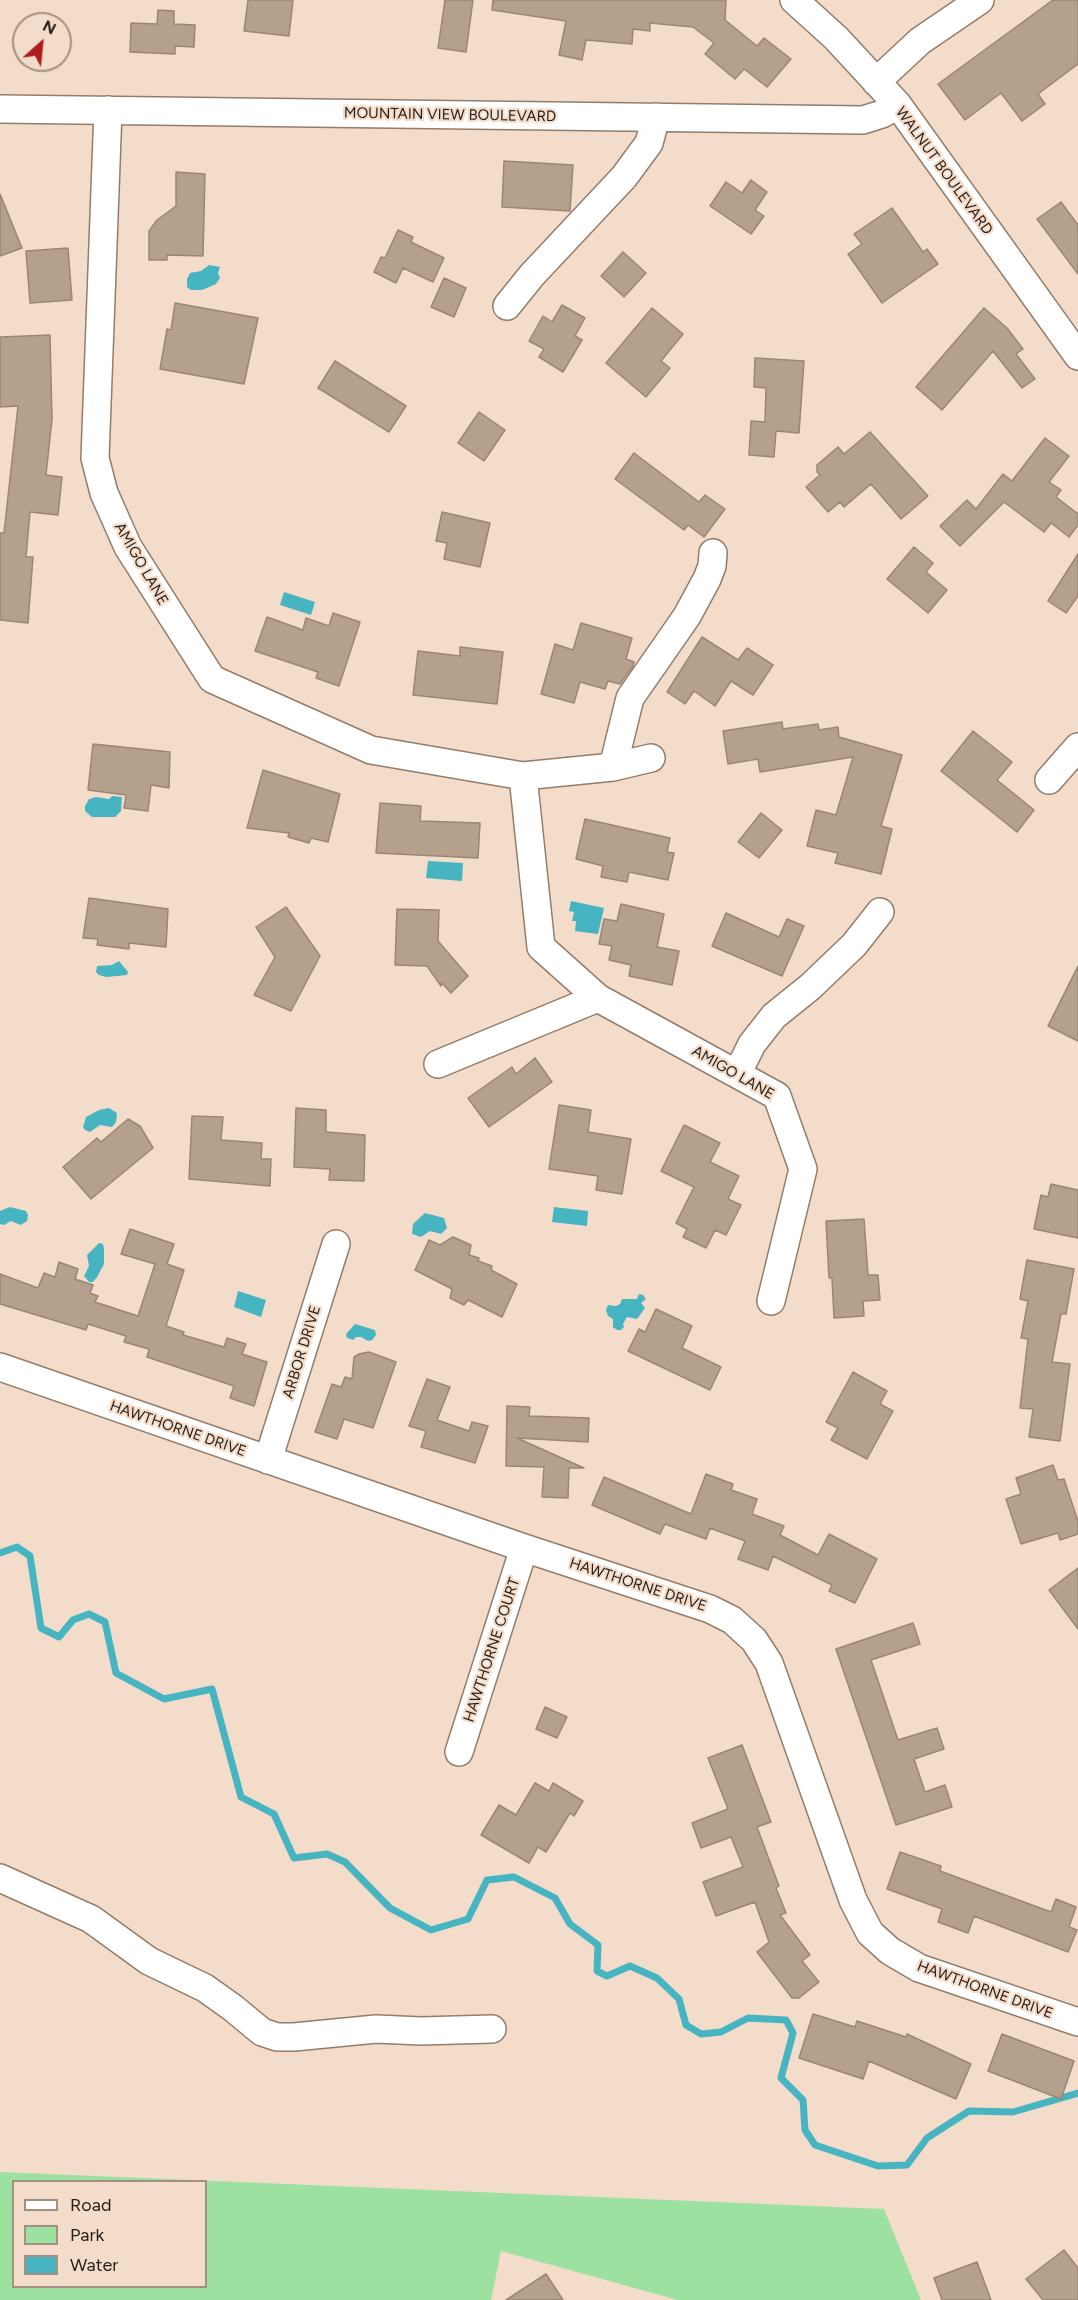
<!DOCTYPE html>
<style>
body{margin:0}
#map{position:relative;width:1078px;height:2300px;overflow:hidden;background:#f4dcca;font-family:Figtree,sans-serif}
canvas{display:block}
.legend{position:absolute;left:12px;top:2180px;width:195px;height:108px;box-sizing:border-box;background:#f4dcca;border:2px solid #a29082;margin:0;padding:8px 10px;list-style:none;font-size:18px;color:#261e17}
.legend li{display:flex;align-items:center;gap:12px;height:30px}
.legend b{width:30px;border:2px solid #a29082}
.north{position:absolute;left:12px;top:12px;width:60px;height:60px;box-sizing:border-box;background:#f4dcca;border:2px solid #a29082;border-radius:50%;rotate:27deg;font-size:16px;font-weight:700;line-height:24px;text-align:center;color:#261e17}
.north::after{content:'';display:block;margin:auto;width:21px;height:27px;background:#ae1c1c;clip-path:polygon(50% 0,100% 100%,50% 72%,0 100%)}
</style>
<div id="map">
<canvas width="1078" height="2300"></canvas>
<ul class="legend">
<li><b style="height:8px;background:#fff"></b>Road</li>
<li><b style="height:16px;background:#9ce1a0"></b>Park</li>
<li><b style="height:16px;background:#47b4c2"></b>Water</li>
</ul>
<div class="north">N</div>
</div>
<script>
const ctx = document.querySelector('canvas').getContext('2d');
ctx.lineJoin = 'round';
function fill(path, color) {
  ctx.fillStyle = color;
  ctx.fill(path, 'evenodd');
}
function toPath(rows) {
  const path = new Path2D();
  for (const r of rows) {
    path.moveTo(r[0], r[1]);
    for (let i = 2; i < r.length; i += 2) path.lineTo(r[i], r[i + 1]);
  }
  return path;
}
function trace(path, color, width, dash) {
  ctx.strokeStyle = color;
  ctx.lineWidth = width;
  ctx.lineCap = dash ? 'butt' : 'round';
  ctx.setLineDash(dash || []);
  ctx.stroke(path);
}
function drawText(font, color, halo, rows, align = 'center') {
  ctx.font = font + ' Figtree,sans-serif';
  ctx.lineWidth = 4.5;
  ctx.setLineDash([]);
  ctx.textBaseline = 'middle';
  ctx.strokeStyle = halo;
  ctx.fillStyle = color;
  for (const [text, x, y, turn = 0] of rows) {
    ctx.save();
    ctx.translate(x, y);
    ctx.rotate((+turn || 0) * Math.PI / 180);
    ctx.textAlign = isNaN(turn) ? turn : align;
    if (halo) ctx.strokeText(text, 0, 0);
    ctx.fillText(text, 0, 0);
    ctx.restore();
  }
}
const green = toPath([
 [0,2172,884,2209,921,2300,678,2300,501,2251,491,2300,0,2300],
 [14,2182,206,2182,206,2286,14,2286]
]);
const water = toPath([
 [209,265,220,267,218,273,220,278,216,284,202,290,191,290,187,287,187,279,190,273,201,271],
 [284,592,315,602,311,615,280,605],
 [112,796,122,797,121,811,115,817,92,817,85,811,85,806,89,799,96,797,109,799],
 [428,861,463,863,462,881,426,878],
 [571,901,604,908,598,934,575,931,576,921,572,921,574,912,569,911],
 [119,961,128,972,127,975,106,977,99,975,96,972,97,966,112,965],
 [109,1108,117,1113,116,1122,112,1127,100,1125,90,1132,85,1130,83,1127,86,1117,99,1110],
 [10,1207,26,1211,28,1215,27,1221,21,1225,11,1221,4,1225,0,1224,0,1211],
 [554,1207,588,1211,587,1226,552,1222],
 [425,1213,444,1218,447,1228,441,1234,430,1231,421,1237,412,1234,413,1224],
 [99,1243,103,1244,104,1249,104,1264,97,1277,93,1282,89,1282,84,1276,89,1266,87,1255],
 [238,1291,266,1300,261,1317,234,1307],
 [639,1294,643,1295,646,1299,641,1303,645,1308,637,1319,627,1317,623,1324,624,1327,621,1330,617,1330,613,1327,613,1319,608,1316,606,1310,608,1305,616,1306,620,1304,622,1299,637,1299],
 [355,1324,375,1330,376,1335,372,1340,368,1341,361,1337,356,1337,353,1340,347,1338,346,1334]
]);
const stream = toPath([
 [0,1553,17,1547,30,1556,41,1628,59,1637,73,1620,89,1614,105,1622,116,1673,164,1699,212,1689,241,1797,274,1814,294,1858,327,1854,345,1862,390,1908,431,1930,468,1919,487,1880,514,1877,555,1898,570,1924,598,1945,597,1971,607,1976,630,1966,657,1978,679,1999,686,2025,701,2034,721,2032,748,2018,786,2020,793,2033,781,2078,803,2100,805,2130,815,2145,878,2166,907,2165,927,2138,969,2111,1013,2112,1078,2093]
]);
const building = toPath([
 [248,0,293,0,289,36,244,31,248,0],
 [445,0,473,0,466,52,438,48,445,0],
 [493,0,726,0,725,20,757,46,764,38,791,59,767,87,744,69,735,79,705,54,714,43,693,27,650,23,650,31,633,29,632,44,586,40,582,60,559,55,566,21,492,10,493,0],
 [1053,0,1078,0,1078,64,1038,94,1045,104,1022,121,1001,93,965,120,938,84,1053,0],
 [158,10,174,11,174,24,195,25,194,47,175,46,175,54,130,52,131,23,157,24,158,10],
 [504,161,573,165,570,211,502,207,504,161],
 [176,172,205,174,203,256,167,255,167,260,149,260,149,231,157,220,176,206,176,172],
 [751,180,767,192,755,210,764,216,751,234,710,206,726,182,742,193,751,180],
 [0,194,22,248,0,256,0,194],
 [1061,202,1078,225,1078,274,1037,219,1061,202],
 [892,208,923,252,927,249,938,264,882,303,848,254,862,244,854,234,892,208],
 [398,230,413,237,411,242,444,258,433,282,403,268,396,283,374,272,381,257,385,258,398,230],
 [68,248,72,300,30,303,26,251,68,248],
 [623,252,646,273,624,297,601,276,623,252],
 [444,278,466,288,454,317,431,307,444,278],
 [175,303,258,318,244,384,160,369,167,329,171,330,175,303],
 [562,305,585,318,575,336,582,340,563,372,539,357,544,349,529,341,543,316,552,322,562,305],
 [652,308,683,334,661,361,670,368,646,397,606,363,652,308],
 [984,308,1007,328,1023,349,1016,354,1035,379,1022,388,993,351,942,410,916,387,984,308],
 [50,335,52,419,46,475,62,477,58,515,30,512,26,557,33,557,28,623,0,620,0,533,4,533,18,406,0,407,0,337,50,335],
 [755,358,804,361,799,433,776,431,774,457,749,455,751,421,765,422,766,388,754,387,755,358],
 [335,361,406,406,389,432,318,388,335,361],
 [479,412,505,430,484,461,458,443,479,412],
 [870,432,928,496,901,519,871,484,844,507,840,502,828,512,806,487,820,475,817,472,817,465,838,447,844,454,870,432],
 [1045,438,1069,456,1049,482,1061,490,1056,497,1078,514,1078,525,1069,537,1051,523,1044,532,1004,502,960,546,940,526,967,500,976,509,1003,474,1012,481,1045,438],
 [634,453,699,502,705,495,725,509,704,537,688,525,684,530,615,479,634,453],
 [442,512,490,523,480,567,444,559,447,543,436,541,442,512],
 [914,547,933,563,926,572,947,590,928,613,887,579,914,547],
 [1078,554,1078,596,1066,613,1048,601,1078,554],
 [333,613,360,622,339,686,316,678,318,672,255,651,267,617,303,630,306,618,329,626,333,613],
 [581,623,632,638,626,659,634,662,633,666,620,684,608,681,605,689,580,682,574,703,541,694,555,644,573,650,581,623],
 [702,637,738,660,747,648,773,665,753,695,731,681,715,706,694,691,685,704,667,692,702,637],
 [460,647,503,652,497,704,413,695,418,651,460,656,460,647],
 [782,722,783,729,818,724,819,730,838,727,839,737,902,755,881,826,892,829,881,874,835,863,838,853,807,846,816,810,836,815,853,757,760,772,758,759,728,764,723,731,782,722],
 [973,731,1012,762,997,780,1034,810,1017,832,941,771,973,731],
 [93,744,170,752,169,788,151,785,148,811,124,808,126,795,88,790,93,744],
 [263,770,340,794,328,842,311,838,309,843,288,837,289,833,247,828,263,770],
 [380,803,421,806,420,821,480,823,478,858,376,853,380,803],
 [761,813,782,830,759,858,738,842,761,813],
 [585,819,670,838,667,852,674,853,668,880,629,872,627,882,601,877,603,866,576,859,585,819],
 [89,898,168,909,166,947,129,943,129,949,97,945,98,939,83,938,89,898],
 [621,904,664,914,657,947,679,951,672,985,629,976,631,965,609,960,612,946,599,944,604,919,617,921,621,904],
 [286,907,320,956,291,1011,254,995,275,957,256,927,286,907],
 [397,909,439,910,438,941,468,976,451,993,442,983,441,986,427,966,395,965,397,909],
 [726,913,779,937,787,919,804,926,782,976,712,946,726,913],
 [1078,966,1078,1041,1048,1026,1078,966],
 [535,1058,552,1082,489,1127,468,1098,512,1067,516,1074,535,1058],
 [559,1105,591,1110,588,1132,631,1139,622,1194,596,1190,598,1176,549,1169,559,1105],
 [296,1108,326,1110,326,1132,365,1135,364,1181,329,1180,330,1169,294,1167,296,1108],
 [192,1116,223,1117,221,1140,262,1143,261,1159,271,1159,270,1186,189,1179,192,1116],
 [128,1119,140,1126,153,1148,91,1199,63,1167,97,1138,101,1142,128,1119],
 [684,1125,720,1143,710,1162,739,1176,728,1199,741,1205,726,1235,715,1230,706,1248,683,1237,687,1229,676,1223,694,1187,661,1171,684,1125],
 [1051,1184,1078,1190,1078,1238,1034,1229,1041,1195,1048,1197,1051,1184],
 [864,1219,868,1275,878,1275,880,1300,863,1301,864,1316,834,1318,832,1278,829,1278,826,1221,864,1219],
 [130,1229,174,1244,167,1264,184,1270,166,1326,184,1332,183,1335,224,1347,227,1338,246,1344,242,1354,267,1362,254,1406,230,1398,234,1386,147,1357,149,1349,124,1342,126,1336,88,1324,86,1330,0,1304,0,1274,38,1288,44,1273,55,1277,59,1262,78,1269,75,1279,93,1285,90,1293,98,1296,95,1302,138,1316,155,1264,121,1254,130,1229],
 [453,1237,471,1245,469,1255,479,1258,478,1261,492,1266,491,1270,517,1284,502,1317,468,1300,464,1305,450,1298,452,1289,415,1270,429,1240,440,1245,453,1237],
 [1027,1260,1074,1269,1066,1314,1061,1314,1052,1362,1070,1364,1060,1441,1029,1437,1033,1409,1020,1408,1028,1339,1021,1338,1028,1301,1020,1299,1027,1260],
 [656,1309,692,1326,682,1348,721,1367,710,1390,628,1351,639,1329,645,1332,656,1309],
 [369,1352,396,1362,373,1428,344,1419,337,1439,315,1432,332,1384,341,1387,345,1377,352,1379,354,1357,359,1354,369,1352],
 [853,1372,887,1391,880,1404,893,1411,867,1459,831,1440,838,1428,826,1422,853,1372],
 [427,1379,450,1387,437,1420,469,1431,472,1422,488,1426,475,1463,421,1447,426,1431,409,1426,427,1379],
 [507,1406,530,1407,529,1416,589,1418,588,1442,517,1438,584,1468,569,1468,568,1498,542,1497,544,1467,506,1466,507,1406],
 [1053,1465,1058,1480,1064,1479,1078,1521,1078,1534,1060,1540,1058,1533,1021,1544,1006,1499,1021,1494,1016,1478,1053,1465],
 [706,1474,733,1484,731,1490,757,1499,752,1514,784,1526,780,1535,818,1555,829,1534,877,1559,855,1603,829,1591,832,1585,773,1556,768,1570,738,1559,745,1541,710,1528,706,1539,665,1524,660,1534,592,1505,604,1477,691,1514,706,1474],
 [1078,1568,1078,1629,1049,1590,1078,1568],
 [913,1623,920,1644,871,1660,898,1740,937,1728,944,1749,914,1759,925,1792,945,1785,952,1807,896,1825,836,1649,913,1623],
 [545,1707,567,1717,557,1738,536,1729,545,1707],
 [742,1745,771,1822,757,1827,779,1886,776,1888,786,1913,780,1915,810,1955,802,1961,819,1982,799,1998,792,1998,757,1952,769,1942,755,1902,716,1916,703,1882,743,1867,731,1837,701,1848,692,1823,728,1809,708,1758,742,1745],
 [535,1783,549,1791,553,1783,583,1801,574,1816,570,1813,546,1852,538,1847,529,1863,481,1835,499,1805,516,1815,535,1783],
 [900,1852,941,1866,940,1871,1051,1912,1056,1899,1076,1907,1069,1927,1077,1930,1068,1952,974,1916,968,1933,938,1922,942,1909,887,1889,900,1852],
 [813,2014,855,2027,857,2021,906,2037,907,2034,971,2064,956,2099,869,2061,863,2079,799,2058,813,2014],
 [1002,2034,1074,2061,1061,2099,988,2071,1002,2034],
 [1064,2250,1078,2268,1078,2300,1043,2300,1026,2279,1064,2250],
 [977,2262,991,2300,942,2300,934,2278,977,2262],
 [546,2274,563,2300,506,2300,546,2274]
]);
const minor = toPath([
 [794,0,836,38,898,105,1078,356],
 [876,82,920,41,980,0],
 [0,109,863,120,882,114,898,105],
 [108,110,95,458,104,493,128,547,212,679,371,750,523,776,613,767,651,758],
 [507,306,532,275,624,177,649,143,656,117],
 [613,767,630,698,687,616,707,579,712,566,713,553],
 [1049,780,1078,747],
 [598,998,777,1096,803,1169,771,1301],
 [438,1064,598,998,541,947,523,776],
 [737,1074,752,1044,774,1016,810,987,854,945,880,912],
 [0,1367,524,1548,710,1609,732,1620,754,1640,769,1663,853,1900,870,1933,890,1951,919,1968,1078,2022],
 [268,1460,336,1244],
 [459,1752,524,1548],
 [0,1878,91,1919,149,1961,205,1988,233,2008,262,2032,277,2037,294,2037,376,2029,421,2031,492,2029]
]);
const streetNames = [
 ["MOUNTAIN VIEW BOULEVARD",450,115,1],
 ["WALNUT BOULEVARD",944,171,54],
 ["AMIGO LANE",141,564,60],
 ["AMIGO LANE",733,1073,30],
 ["ARBOR DRIVE",302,1352,-73],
 ["HAWTHORNE DRIVE",178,1429,19],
 ["HAWTHORNE DRIVE",638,1585,18],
 ["HAWTHORNE COURT",492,1650,-72],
 ["HAWTHORNE DRIVE",985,1990,20]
];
fill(green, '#9ce1a0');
fill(water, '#47b4c2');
trace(stream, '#47b4c2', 7);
fill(building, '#b59f8d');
trace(building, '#9b8675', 1.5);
trace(minor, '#927d6c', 30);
trace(minor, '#fff', 27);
drawText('15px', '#261e17', '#f4dcca', streetNames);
</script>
